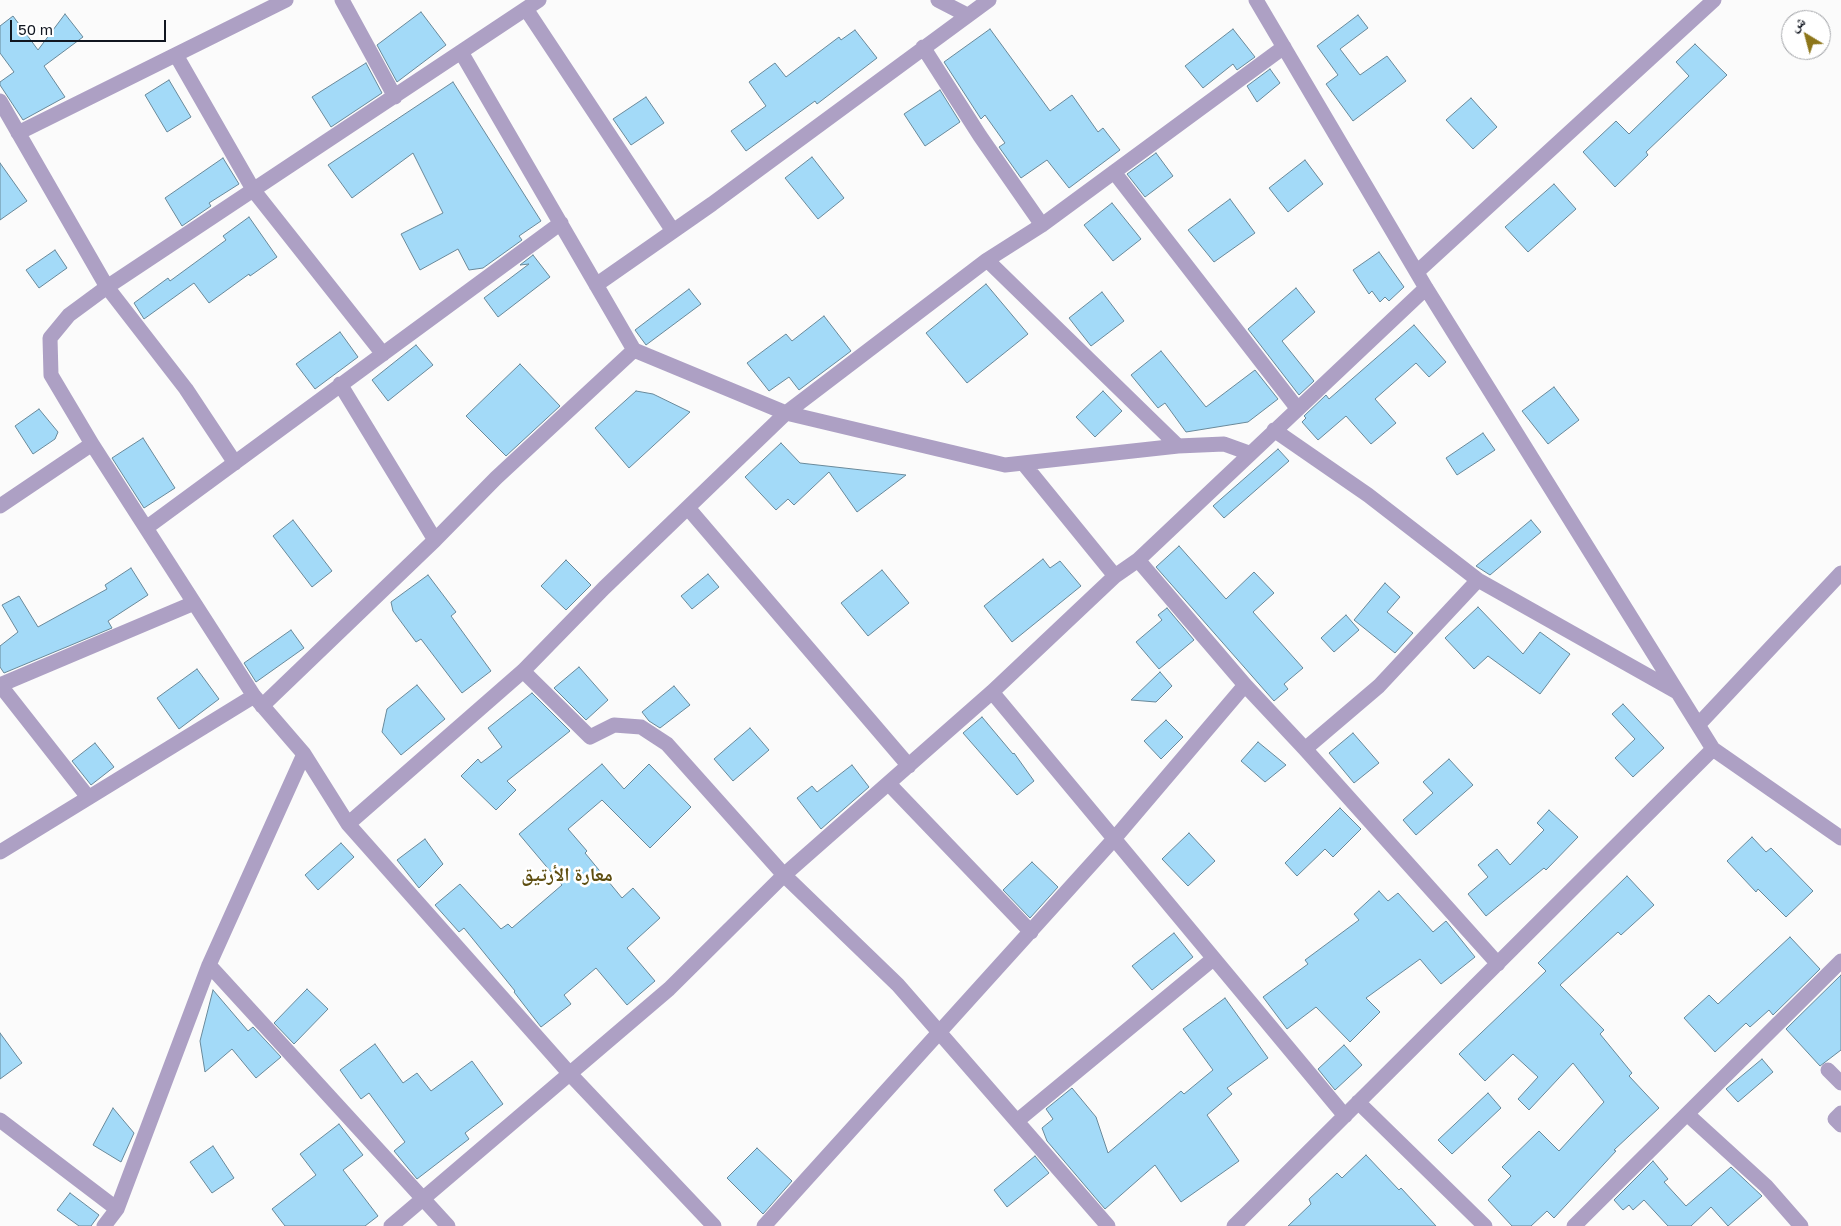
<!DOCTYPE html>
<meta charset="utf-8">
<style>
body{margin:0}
#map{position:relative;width:1841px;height:1226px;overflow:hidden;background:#fbfbfb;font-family:"Golos Text","Noto Naskh Arabic",sans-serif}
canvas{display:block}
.north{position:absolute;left:1781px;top:10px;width:50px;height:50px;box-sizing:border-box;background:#fff;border:1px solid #a0a2a6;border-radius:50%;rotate:323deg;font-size:14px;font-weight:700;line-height:20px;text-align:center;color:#111620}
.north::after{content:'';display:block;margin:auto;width:18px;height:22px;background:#8d761a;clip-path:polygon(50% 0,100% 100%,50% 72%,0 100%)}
.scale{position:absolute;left:10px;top:20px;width:156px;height:22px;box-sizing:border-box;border:2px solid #111620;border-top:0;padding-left:6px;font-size:15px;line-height:18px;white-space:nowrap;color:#111620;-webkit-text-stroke:4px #fff;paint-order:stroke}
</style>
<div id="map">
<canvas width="1841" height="1226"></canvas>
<div class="north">ش</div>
<div class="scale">50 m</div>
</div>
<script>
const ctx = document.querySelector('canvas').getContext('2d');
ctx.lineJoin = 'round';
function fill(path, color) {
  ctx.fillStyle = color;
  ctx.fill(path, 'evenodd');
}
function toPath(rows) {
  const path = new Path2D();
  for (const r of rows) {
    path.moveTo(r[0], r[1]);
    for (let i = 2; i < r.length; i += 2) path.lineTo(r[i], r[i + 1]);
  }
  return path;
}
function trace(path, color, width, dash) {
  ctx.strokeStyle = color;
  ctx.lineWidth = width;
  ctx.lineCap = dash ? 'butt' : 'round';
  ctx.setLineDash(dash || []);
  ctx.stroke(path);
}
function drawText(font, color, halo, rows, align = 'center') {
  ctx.font = font + ' "Golos Text","Noto Naskh Arabic",sans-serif';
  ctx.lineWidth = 5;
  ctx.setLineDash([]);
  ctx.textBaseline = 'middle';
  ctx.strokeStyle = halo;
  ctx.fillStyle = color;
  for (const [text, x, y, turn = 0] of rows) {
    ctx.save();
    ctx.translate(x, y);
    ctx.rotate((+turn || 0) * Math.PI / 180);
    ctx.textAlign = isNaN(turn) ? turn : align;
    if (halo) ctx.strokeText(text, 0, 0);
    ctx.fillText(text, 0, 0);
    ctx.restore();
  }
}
const building = toPath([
 [421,12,446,45,397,82,377,45,421,12],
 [65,14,83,37,44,66,65,97,23,120,0,85,0,82,14,72,0,53,0,26,13,16,38,50,65,14],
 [1358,15,1368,28,1340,49,1360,75,1387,56,1406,81,1353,121,1326,84,1338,75,1317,46,1358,15],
 [990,29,1050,111,1072,95,1098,132,1103,128,1120,150,1069,188,1047,160,1021,178,999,147,1005,143,985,115,981,119,944,62,990,29],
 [1233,29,1255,57,1237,70,1233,64,1203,88,1185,66,1233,29],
 [855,30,877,58,817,104,815,101,746,151,731,131,766,106,749,82,775,63,786,77,839,37,841,40,855,30],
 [1695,44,1727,75,1646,152,1648,155,1615,187,1583,152,1616,121,1629,134,1689,76,1676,62,1695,44],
 [366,63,382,93,331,127,312,97,366,63],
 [1270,69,1280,83,1257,102,1247,86,1270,69],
 [169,80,191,117,167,132,145,95,169,80],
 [453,82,541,221,519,236,522,240,483,268,469,270,458,249,420,270,401,234,443,213,413,153,352,198,328,165,453,82],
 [940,90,960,122,925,146,904,114,940,90],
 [646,97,664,123,631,145,613,119,646,97],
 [1471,98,1497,127,1473,149,1446,120,1471,98],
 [1156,153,1173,176,1145,197,1127,174,1156,153],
 [812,157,844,198,818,219,785,178,812,157],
 [223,158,239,184,209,203,211,206,182,226,165,198,223,158],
 [1305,160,1323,184,1288,212,1269,188,1305,160],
 [0,163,27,201,0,220,0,163],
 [1554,184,1576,209,1528,252,1505,227,1554,184],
 [1230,199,1255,233,1214,262,1188,230,1230,199],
 [1112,203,1141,239,1113,261,1084,225,1112,203],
 [249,217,277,257,250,276,249,274,209,303,194,283,144,319,134,303,168,278,170,281,226,240,223,236,249,217],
 [55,250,67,268,39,288,26,270,55,250],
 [1379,252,1404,287,1389,301,1385,297,1380,302,1372,291,1369,294,1353,270,1379,252],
 [533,255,550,277,498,317,484,298,529,264,520,265,533,255],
 [986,284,1028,334,967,383,926,333,986,284],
 [1296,288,1315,312,1282,341,1314,381,1299,395,1248,329,1296,288],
 [689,289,701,304,646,345,635,330,689,289],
 [1102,292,1124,321,1091,346,1069,318,1102,292],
 [824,316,851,351,799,390,789,377,769,391,747,363,786,334,792,341,824,316],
 [1414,325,1446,362,1429,377,1416,363,1375,399,1396,423,1371,444,1346,416,1318,440,1302,422,1306,418,1304,416,1326,395,1329,399,1414,325],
 [340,332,358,357,315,389,296,364,340,332],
 [416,345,433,365,388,401,372,380,416,345],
 [1161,351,1206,407,1255,370,1278,399,1248,422,1186,432,1165,403,1158,408,1131,375,1161,351],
 [520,364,560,406,506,456,466,416,520,364],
 [1554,387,1579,420,1548,444,1522,411,1554,387],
 [636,391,653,394,690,412,629,468,595,428,636,391],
 [1103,391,1122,411,1095,437,1076,417,1103,391],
 [39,409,58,432,55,439,33,454,15,426,39,409],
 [1483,433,1495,450,1457,475,1446,458,1483,433],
 [143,438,175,488,144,508,112,458,143,438],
 [781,443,800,463,906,475,857,512,829,472,794,505,788,499,776,510,745,477,781,443],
 [1278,449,1289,461,1224,518,1213,506,1278,449],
 [293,520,332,571,312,587,273,536,293,520],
 [1531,520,1541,532,1490,575,1476,566,1531,520],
 [1179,546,1226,599,1254,572,1274,593,1253,612,1303,668,1284,684,1288,689,1274,701,1156,567,1179,546],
 [1043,559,1050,568,1060,561,1081,586,1012,642,984,606,1043,559],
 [566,560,591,585,566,610,541,586,566,560],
 [131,568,148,595,108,621,112,628,4,673,0,667,0,646,18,632,2,605,19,596,38,627,107,589,105,585,131,568],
 [882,570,909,603,868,636,841,603,882,570],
 [708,574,719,587,692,609,681,596,708,574],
 [428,575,456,612,451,616,491,671,462,693,421,639,416,642,393,611,391,602,428,575],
 [1385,583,1400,597,1387,612,1413,633,1395,653,1354,620,1385,583],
 [1478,607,1523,654,1540,632,1570,654,1540,694,1488,656,1474,669,1445,638,1478,607],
 [1167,608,1194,640,1159,669,1136,642,1162,620,1158,615,1167,608],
 [1346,615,1359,630,1334,652,1321,638,1346,615],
 [291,630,304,648,256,682,244,663,291,630],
 [579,667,608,700,586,720,554,688,579,667],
 [197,669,219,699,179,729,157,698,197,669],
 [1160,672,1172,686,1156,702,1131,700,1160,672],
 [417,685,445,719,401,755,382,732,387,709,417,685],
 [674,686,690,705,660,728,649,721,642,712,674,686],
 [532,693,570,731,507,781,516,790,496,810,461,776,478,759,481,763,502,747,488,728,532,693],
 [1623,704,1664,748,1633,777,1615,758,1635,739,1612,714,1623,704],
 [982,717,1013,754,1014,753,1034,781,1017,795,963,733,982,717],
 [1166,720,1183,737,1161,759,1144,741,1166,720],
 [750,728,769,750,733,781,714,759,750,728],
 [1353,733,1379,763,1354,783,1329,753,1353,733],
 [1258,742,1286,765,1265,782,1241,761,1258,742],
 [95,743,114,767,91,785,72,761,95,743],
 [1449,759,1473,785,1416,835,1403,820,1433,793,1423,782,1449,759],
 [602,764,624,789,649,764,691,807,650,848,602,800,568,829,587,851,585,853,622,898,633,888,660,918,627,948,655,981,627,1005,596,968,564,995,571,1004,541,1027,514,992,515,991,464,928,459,932,435,905,460,884,501,929,508,924,512,928,562,885,519,834,602,764],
 [852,765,869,787,821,829,797,798,812,786,817,792,852,765],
 [1340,808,1361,829,1333,857,1325,849,1297,876,1285,863,1340,808],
 [1549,810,1578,837,1546,870,1544,868,1486,916,1468,894,1488,877,1478,865,1497,849,1510,865,1544,830,1537,823,1549,810],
 [1189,833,1215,861,1188,886,1162,859,1189,833],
 [1752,837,1766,852,1771,848,1813,891,1786,917,1758,889,1756,892,1727,861,1752,837],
 [425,839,443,864,419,888,397,860,425,839],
 [341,843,354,857,318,890,305,875,341,843],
 [1032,862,1058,887,1030,918,1003,890,1032,862],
 [1627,876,1654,905,1621,935,1618,932,1560,985,1604,1030,1600,1034,1632,1073,1629,1076,1659,1108,1614,1150,1616,1151,1554,1218,1547,1211,1531,1226,1512,1226,1488,1200,1511,1176,1502,1167,1539,1131,1559,1151,1604,1102,1573,1063,1529,1110,1518,1099,1538,1077,1513,1054,1485,1081,1459,1054,1546,971,1538,963,1627,876],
 [1379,891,1388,901,1398,893,1433,932,1446,921,1475,957,1441,984,1420,959,1366,998,1380,1012,1350,1042,1316,1007,1287,1029,1263,997,1308,964,1305,960,1359,920,1354,914,1379,891],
 [1174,933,1193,957,1152,990,1132,966,1174,933],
 [1790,937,1820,969,1773,1015,1769,1010,1750,1027,1746,1023,1715,1052,1684,1018,1709,995,1718,1004,1790,937],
 [1841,975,1841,1050,1820,1066,1786,1029,1841,975],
 [307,989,328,1009,294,1044,274,1023,307,989],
 [213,990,248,1031,253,1027,281,1057,256,1078,232,1049,205,1072,200,1041,213,990],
 [1225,998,1268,1058,1227,1088,1232,1094,1207,1115,1239,1161,1181,1202,1155,1165,1105,1209,1047,1141,1042,1128,1053,1119,1046,1109,1072,1088,1096,1117,1108,1153,1181,1091,1184,1094,1213,1070,1183,1029,1225,998],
 [0,1033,22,1063,0,1079,0,1033],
 [375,1044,403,1083,417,1073,431,1091,472,1061,503,1104,465,1133,469,1139,417,1179,394,1151,405,1142,369,1093,361,1099,340,1070,375,1044],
 [1344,1045,1362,1065,1335,1090,1318,1069,1344,1045],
 [1762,1059,1773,1072,1738,1102,1726,1089,1762,1059],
 [1488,1093,1501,1108,1452,1154,1438,1140,1488,1093],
 [113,1108,134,1133,121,1162,93,1145,113,1108],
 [339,1124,363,1155,343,1170,378,1216,365,1226,285,1226,272,1209,316,1175,300,1154,339,1124],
 [213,1146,234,1178,212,1193,190,1162,213,1146],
 [757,1148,792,1181,763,1214,727,1178,757,1148],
 [1366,1155,1399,1190,1401,1188,1436,1226,1288,1226,1311,1204,1309,1199,1337,1173,1342,1178,1366,1155],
 [1035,1156,1049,1173,1007,1207,994,1190,1035,1156],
 [1653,1161,1668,1179,1664,1182,1686,1206,1731,1167,1762,1196,1728,1226,1711,1207,1691,1226,1668,1226,1644,1200,1633,1210,1629,1205,1623,1210,1614,1200,1653,1161],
 [70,1193,99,1215,91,1226,79,1226,57,1210,70,1193]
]);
const minor = toPath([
 [342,0,395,97],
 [539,0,107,287,69,315,50,338,51,375,92,444,254,696,304,754,348,824,570,1074,714,1226],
 [938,0,967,15],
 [1256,0,1426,288,1713,749,1841,838],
 [526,9,673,231],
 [923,47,980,136,1042,225],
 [461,52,634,350,786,413,1005,465,1178,446,1224,444,1249,453],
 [176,55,254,191,383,354],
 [0,101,107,287,186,389,235,463],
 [18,133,286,0],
 [1114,172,1297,408],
 [987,260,1178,446],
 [1417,272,1714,0],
 [596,285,712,204,989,0],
 [340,384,435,540],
 [1274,430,1368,495,1478,580,1677,692],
 [1023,463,1115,576],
 [0,506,92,444],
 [688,508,909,766],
 [146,528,561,223],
 [1138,560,1245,685,1305,749,1498,964],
 [523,671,590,737,614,725,641,727,667,744,784,875,898,985,1108,1226],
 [0,685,194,603],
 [0,685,88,797],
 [992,692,1345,1116],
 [262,706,435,540,496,478,634,350],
 [1698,725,1841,573],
 [1305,749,1379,686,1478,580],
 [889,784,1031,932],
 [348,824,523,671,604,588,786,413,987,260,1042,225,1284,47],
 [0,852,254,696],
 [209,965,448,1226],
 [1828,1070,1841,1083],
 [1358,1102,1485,1226],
 [1841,1113,1835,1119,1841,1125],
 [1687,1114,1766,1186,1801,1226],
 [0,1120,117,1209],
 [1017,1121,1213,959],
 [104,1226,117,1209,209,965,304,754],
 [391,1226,669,989,784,875,992,692,1115,576,1138,560,1426,288],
 [764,1226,1114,839,1245,685],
 [1234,1226,1713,749],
 [1574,1226,1841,961]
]);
const districtNames = [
 ["معارة الأرتيق",567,875]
];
fill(building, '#a3daf8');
trace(building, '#69899a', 1);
trace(minor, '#ada0c4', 15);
drawText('bold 19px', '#5e4e10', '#fff', districtNames);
</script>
